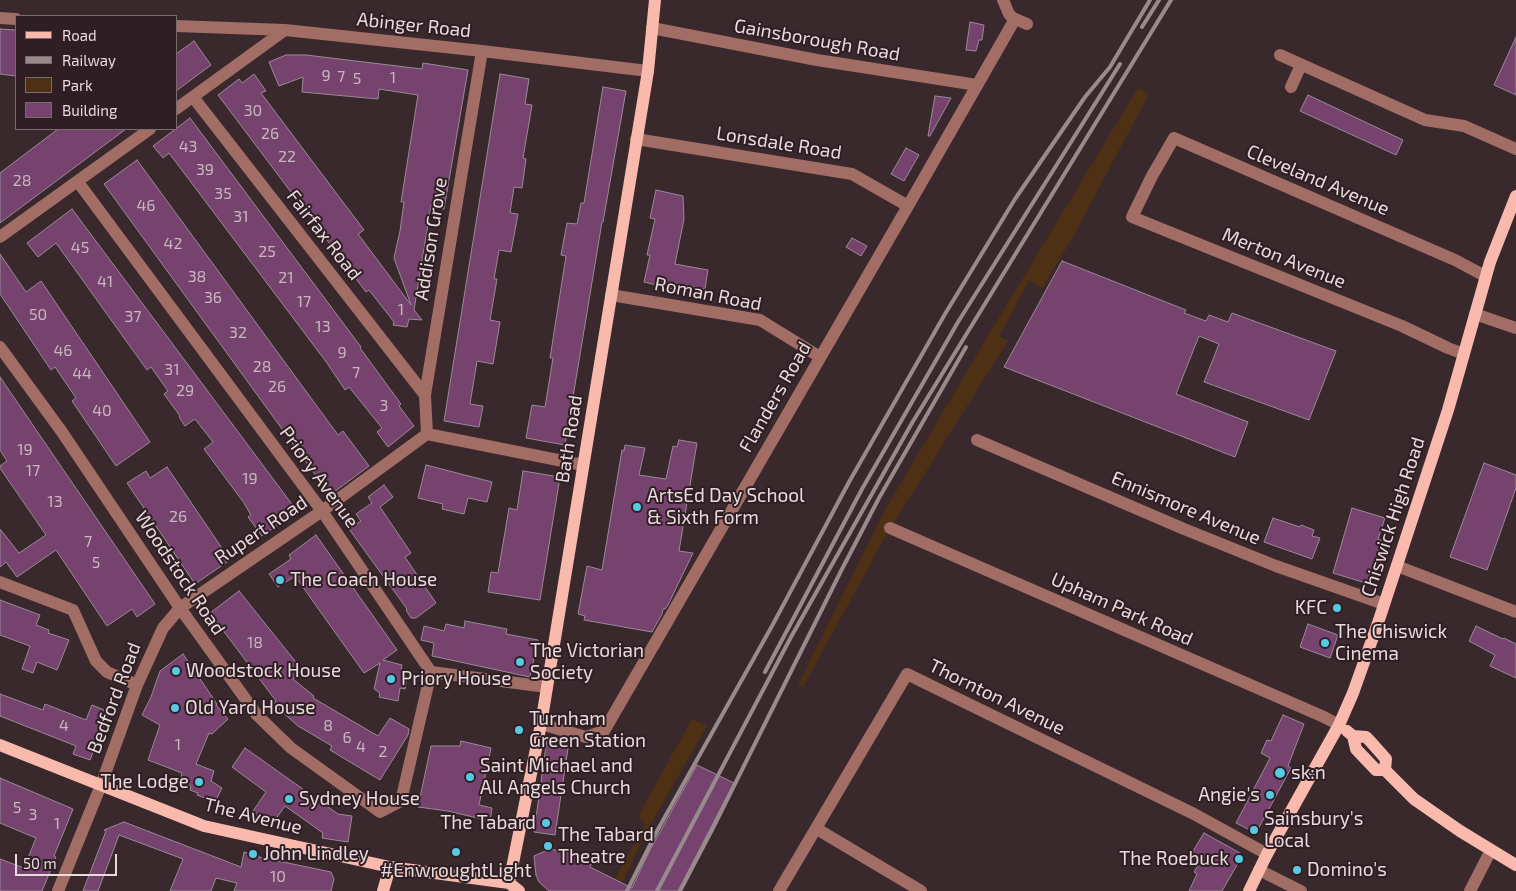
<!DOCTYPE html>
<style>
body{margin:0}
#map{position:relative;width:1516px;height:891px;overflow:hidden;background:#39282c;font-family:"Exo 2",sans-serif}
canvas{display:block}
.legend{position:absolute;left:15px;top:15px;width:162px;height:115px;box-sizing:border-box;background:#2f1e23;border:1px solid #796a6d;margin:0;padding:6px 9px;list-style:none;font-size:15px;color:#e7dbdd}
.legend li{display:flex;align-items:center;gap:10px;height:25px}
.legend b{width:25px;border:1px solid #796a6d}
.scale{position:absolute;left:15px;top:854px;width:102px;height:22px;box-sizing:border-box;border:2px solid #e7dbdd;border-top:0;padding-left:6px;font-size:15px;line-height:18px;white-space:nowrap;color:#e7dbdd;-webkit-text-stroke:4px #2f1e23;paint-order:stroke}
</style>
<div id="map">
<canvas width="1516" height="891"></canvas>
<ul class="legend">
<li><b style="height:6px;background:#f9baad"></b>Road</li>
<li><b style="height:6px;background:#998b8d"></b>Railway</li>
<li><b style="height:14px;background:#4e3015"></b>Park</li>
<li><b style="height:14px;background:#75436d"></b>Building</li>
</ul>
<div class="scale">50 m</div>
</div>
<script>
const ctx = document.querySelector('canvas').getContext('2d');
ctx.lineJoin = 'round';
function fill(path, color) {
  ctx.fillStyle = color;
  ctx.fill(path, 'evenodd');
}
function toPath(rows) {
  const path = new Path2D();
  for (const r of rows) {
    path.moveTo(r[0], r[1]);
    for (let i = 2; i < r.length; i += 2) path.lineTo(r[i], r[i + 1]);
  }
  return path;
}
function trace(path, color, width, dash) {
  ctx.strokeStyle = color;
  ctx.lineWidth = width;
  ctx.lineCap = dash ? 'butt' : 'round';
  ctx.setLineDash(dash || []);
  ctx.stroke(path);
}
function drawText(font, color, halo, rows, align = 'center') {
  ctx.font = font + ' "Exo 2",sans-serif';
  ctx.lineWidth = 4;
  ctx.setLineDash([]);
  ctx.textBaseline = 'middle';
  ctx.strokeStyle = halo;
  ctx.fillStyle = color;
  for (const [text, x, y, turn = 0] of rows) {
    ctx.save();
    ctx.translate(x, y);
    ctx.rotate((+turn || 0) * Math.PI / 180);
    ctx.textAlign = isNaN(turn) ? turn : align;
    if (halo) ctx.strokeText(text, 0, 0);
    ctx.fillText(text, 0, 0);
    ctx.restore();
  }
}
const green = toPath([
 [1138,88,1149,94,1073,237,1042,288,1029,281,999,336,1008,341,885,537,803,687,798,685,885,510,986,339],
 [692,719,707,726,649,827,622,882,615,879,645,824,638,816]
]);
const building = toPath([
 [970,22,984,25,982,40,979,40,976,51,966,50,970,22],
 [0,29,16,30,16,76,0,74,0,29],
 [1516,37,1516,95,1494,85,1516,37],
 [194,41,211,65,176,91,176,54,194,41],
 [286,55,306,55,422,69,423,63,468,70,444,209,431,206,414,310,422,320,409,319,407,327,393,325,394,322,369,290,366,292,218,95,239,79,242,83,254,74,266,91,261,93,364,230,358,234,411,305,394,258,400,231,404,202,401,202,418,95,379,89,378,99,302,92,303,77,279,86,269,62,286,55],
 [500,74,529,79,525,104,532,105,523,158,526,159,522,188,514,187,510,213,518,214,511,252,499,250,494,279,497,279,490,320,500,322,493,364,477,361,470,404,483,406,479,427,444,421,500,74],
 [603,87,626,91,603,222,602,222,565,445,526,438,532,405,545,407,553,358,550,358,566,256,561,255,567,223,577,224,581,203,584,203,603,87],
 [1308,95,1403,140,1396,155,1300,111,1308,95],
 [935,96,951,98,930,136,928,136,935,96],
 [190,118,361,347,360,348,401,404,399,406,414,426,388,447,377,432,382,428,349,387,345,390,327,363,169,153,163,158,153,146,190,118],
 [58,129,126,129,0,223,0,173,58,129],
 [906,148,919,155,904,181,891,174,906,148],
 [137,160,338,435,343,431,369,466,330,495,104,184,137,160],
 [656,190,683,196,684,219,675,264,708,270,705,289,674,283,673,289,644,282,650,255,647,255,655,219,650,218,656,190],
 [72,209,297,511,262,536,248,517,251,515,244,503,204,449,213,442,195,419,185,426,179,417,180,416,164,394,168,391,151,367,147,370,56,243,38,257,27,243,72,209],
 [852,238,867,246,861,256,846,247,852,238],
 [0,254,26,292,41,281,150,442,116,466,72,401,76,398,55,367,51,370,0,294,0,254],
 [1062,261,1186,310,1184,313,1206,321,1209,315,1228,322,1232,313,1336,351,1309,420,1204,382,1219,344,1199,336,1176,394,1248,422,1235,457,1004,367,1062,261],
 [0,377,155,604,137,617,132,609,107,626,56,550,17,577,6,562,0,567,0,529,19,553,46,535,0,468,0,466,7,461,0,450,0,377],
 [679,440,697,443,679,551,693,553,668,605,665,609,663,609,662,614,652,632,584,620,585,616,578,614,587,566,602,570,622,450,624,451,625,445,645,448,639,475,666,479,673,446,677,447,679,440],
 [1484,463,1516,475,1516,488,1487,570,1450,557,1484,463],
 [426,465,492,482,487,502,468,498,464,514,442,509,443,504,418,498,426,465],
 [167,467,230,560,195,584,127,483,146,471,150,478,167,467],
 [523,471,560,477,540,600,488,592,491,572,498,573,509,508,517,510,523,471],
 [384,485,393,497,380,507,411,553,405,557,436,603,416,618,411,618,406,610,407,609,349,529,361,521,356,514,372,503,368,497,384,485],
 [1352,508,1385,518,1378,539,1383,541,1369,584,1333,573,1352,508],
 [1273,518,1300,527,1301,525,1314,530,1312,536,1320,538,1312,559,1264,542,1273,518],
 [316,535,397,650,383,660,402,665,401,669,405,670,403,677,407,678,405,689,400,688,398,701,379,697,380,693,374,689,380,663,364,673,295,576,278,587,269,574,291,559,289,555,316,535],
 [239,591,303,671,293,679,314,696,313,698,378,736,390,718,409,729,408,735,380,780,330,750,332,746,298,726,273,704,276,701,210,613,239,591],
 [0,600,40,615,36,625,49,630,48,633,69,640,57,670,37,662,33,673,22,669,30,646,0,635,0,600],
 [465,621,507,629,506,634,538,640,530,677,432,656,434,643,421,640,424,626,444,631,446,624,464,628,465,621],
 [1308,624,1338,635,1330,658,1300,647,1308,624],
 [1476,626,1503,639,1504,638,1516,644,1516,678,1490,666,1495,655,1469,641,1476,626],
 [183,654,213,698,217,704,216,705,228,719,212,734,209,733,196,764,214,771,211,781,222,788,215,802,197,795,198,793,190,790,191,786,187,784,189,779,181,777,182,773,148,760,160,725,142,715,151,697,160,671,183,654],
 [0,694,43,710,45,704,86,720,92,705,109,712,90,760,73,754,76,746,0,716,0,694],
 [1283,715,1304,724,1288,766,1291,768,1256,833,1236,823,1270,758,1261,753,1267,740,1271,741,1283,715],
 [547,739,569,742,555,835,534,832,547,739],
 [461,741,491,748,479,805,492,808,490,821,448,811,418,807,431,746,460,746,461,741],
 [245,748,338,814,352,816,348,842,322,838,323,833,285,806,270,827,251,814,266,792,232,767,245,748],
 [697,765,734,783,678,891,549,891,539,882,536,875,534,856,550,849,594,858,590,867,632,888,650,850,697,765],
 [0,778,73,809,54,856,56,857,42,891,0,891,0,859,24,868,36,838,0,823,0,778],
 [124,822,241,867,244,852,258,855,259,857,331,872,334,879,331,891,234,891,237,883,216,878,211,891,170,891,183,859,119,835,98,891,83,891,106,831,104,830,124,822],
 [1204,833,1240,853,1241,858,1222,891,1189,891,1197,874,1194,872,1200,862,1190,856,1204,833]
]);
const minor = toPath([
 [1003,0,1009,14,1013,18,1027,24],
 [0,18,16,19],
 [176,26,285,30,482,51,648,71],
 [652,28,817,60,977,85],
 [1280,55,1425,120,1464,126,1516,149],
 [1291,87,1301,65],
 [193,97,425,395],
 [176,109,285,30],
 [636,139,852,174,908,206],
 [0,237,150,129],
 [611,295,760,320,820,357],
 [1475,314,1516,328],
 [0,347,62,432,180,608,257,715,291,748,380,812,401,801,431,672,322,511,78,182],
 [1464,354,1448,348,1402,326,1132,217,1152,176,1174,138,1455,260,1485,276],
 [427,434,425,395,482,51],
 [977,440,1184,529,1276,566,1384,604],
 [890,528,1324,717,1339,725],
 [1397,566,1516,612],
 [0,582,73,610,96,661,107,672,137,685],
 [431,672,547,687],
 [541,724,586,737,604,731,908,206,1015,19],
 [817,829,921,891],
 [1259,870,1301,891],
 [58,891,101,785,137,685,163,628,180,608,322,511,427,434,583,465],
 [779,891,907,674,1194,814,1267,854],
 [1470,891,1491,850]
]);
const major = toPath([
 [1347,731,1353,736,1366,737,1370,741,1386,759,1385,770],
 [1353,736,1356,749,1376,770,1385,770,1414,799,1460,831,1516,865],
 [0,745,204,826,390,867,509,883,519,891],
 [509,883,541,724,648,71,655,0],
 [383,891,390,867],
 [1249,891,1267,854,1339,725,1353,693,1378,623,1448,410,1490,262,1516,196]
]);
const rail = toPath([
 [1142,27,1159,0],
 [765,672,862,489,958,322,1120,64],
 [627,891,657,831,772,626,849,482,945,314,1015,199,1085,97,1110,67,1150,0],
 [657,891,791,637,912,423,1171,0],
 [680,891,714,826,841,571,879,498,966,347]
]);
const markers = [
 [637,507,5,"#57c9e3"],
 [280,580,5,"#57c9e3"],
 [1337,608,5,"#57c9e3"],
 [1325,643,5,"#57c9e3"],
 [520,662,5,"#57c9e3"],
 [176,671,5,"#57c9e3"],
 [391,679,5,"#57c9e3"],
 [175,708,5,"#57c9e3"],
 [519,730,5,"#57c9e3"],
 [1280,773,6,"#57c9e3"],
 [470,777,5,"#57c9e3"],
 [199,782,5,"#57c9e3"],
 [1270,795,5,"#57c9e3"],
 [289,799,5,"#57c9e3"],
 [546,823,5,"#57c9e3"],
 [1254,830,5,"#57c9e3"],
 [548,846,5,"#57c9e3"],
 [456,852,5,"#57c9e3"],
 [253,854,5,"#57c9e3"],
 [1239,859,5,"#57c9e3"],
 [1297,870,5,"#57c9e3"]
];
const numberNames = [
 ["9",326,76],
 ["7",341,77],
 ["1",393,78],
 ["5",357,79],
 ["30",253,111],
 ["26",270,134],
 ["43",188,147],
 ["22",287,157],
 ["39",205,170],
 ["28",22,181],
 ["35",223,194],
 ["46",146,206],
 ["31",241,217],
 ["42",173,244],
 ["45",80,248],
 ["25",267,252],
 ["38",197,277],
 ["21",286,278],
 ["41",105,282],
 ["36",213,298],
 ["17",304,302],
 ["1",401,310],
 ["50",38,315],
 ["37",133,317],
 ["13",323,327],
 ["32",238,333],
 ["46",63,351],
 ["9",342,353],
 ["28",262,367],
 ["31",172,370],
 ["7",356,373],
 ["44",82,374],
 ["26",277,387],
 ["29",185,391],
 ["3",384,406],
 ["40",102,411],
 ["19",25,450],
 ["17",33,471],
 ["19",250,479],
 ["13",55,502],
 ["26",178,517],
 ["7",88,542],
 ["5",96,563],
 ["18",255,643],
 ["4",64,726],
 ["8",328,726],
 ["6",347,738],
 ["1",178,745],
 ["4",361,747],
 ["2",383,752],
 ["5",17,808],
 ["3",33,815],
 ["1",57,824],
 ["10",278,877]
];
const streetNames = [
 ["Abinger Road",414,25,6],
 ["Gainsborough Road",817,40,10],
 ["Lonsdale Road",779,143,9],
 ["Cleveland Avenue",1318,180,23],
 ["Fairfax Road",324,235,52],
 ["Addison Grove",431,239,-81],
 ["Merton Avenue",1284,258,22],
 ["Roman Road",708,294,11],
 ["Flanders Road",775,397,-60],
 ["Bath Road",569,439,-81],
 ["Priory Avenue",319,477,54],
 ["Ennismore Avenue",1186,508,23],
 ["Chiswick High Road",1393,517,-72],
 ["Rupert Road",261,530,-34],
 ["Woodstock Road",180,573,56],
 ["Upham Park Road",1122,609,24],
 ["Thornton Avenue",997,697,26],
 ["Bedford Road",114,698,-69],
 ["The Avenue",253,816,14]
];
const poiNames = [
 ["ArtsEd Day School",647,496],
 ["& Sixth Form",647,518],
 ["The Coach House",290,580],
 ["KFC",1327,608,"right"],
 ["The Chiswick",1335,632],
 ["Cinema",1335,654],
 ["The Victorian",530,651],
 ["Society",530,673],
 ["Woodstock House",186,671],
 ["Priory House",401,679],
 ["Old Yard House",185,708],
 ["Turnham",529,719],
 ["Green Station",529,741],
 ["Saint Michael and",480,766],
 ["All Angels Church",480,788],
 ["sk:n",1291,773],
 ["The Lodge",189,782,"right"],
 ["Angie's",1260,795,"right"],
 ["Sydney House",299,799],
 ["Sainsbury's",1264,819],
 ["Local",1264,841],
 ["The Tabard",536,823,"right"],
 ["The Tabard",558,835],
 ["Theatre",558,857],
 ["John Lindley",263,854],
 ["The Roebuck",1229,859,"right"],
 ["Domino's",1307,870],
 ["#EnwroughtLight",456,871,"center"]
];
fill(green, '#4e3015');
fill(building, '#75436d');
trace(building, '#9a8a97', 1);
trace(minor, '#a16d64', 12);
trace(major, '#f9baad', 12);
trace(rail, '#998b8d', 4);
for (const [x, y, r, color] of markers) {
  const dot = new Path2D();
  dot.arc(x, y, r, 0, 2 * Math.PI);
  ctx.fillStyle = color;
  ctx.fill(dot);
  trace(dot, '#2f1e23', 2);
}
drawText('16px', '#cab5c1', null, numberNames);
drawText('19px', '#e7dbdd', '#2f1e23', streetNames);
drawText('19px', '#e7dbdd', '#2f1e23', poiNames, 'left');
</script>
